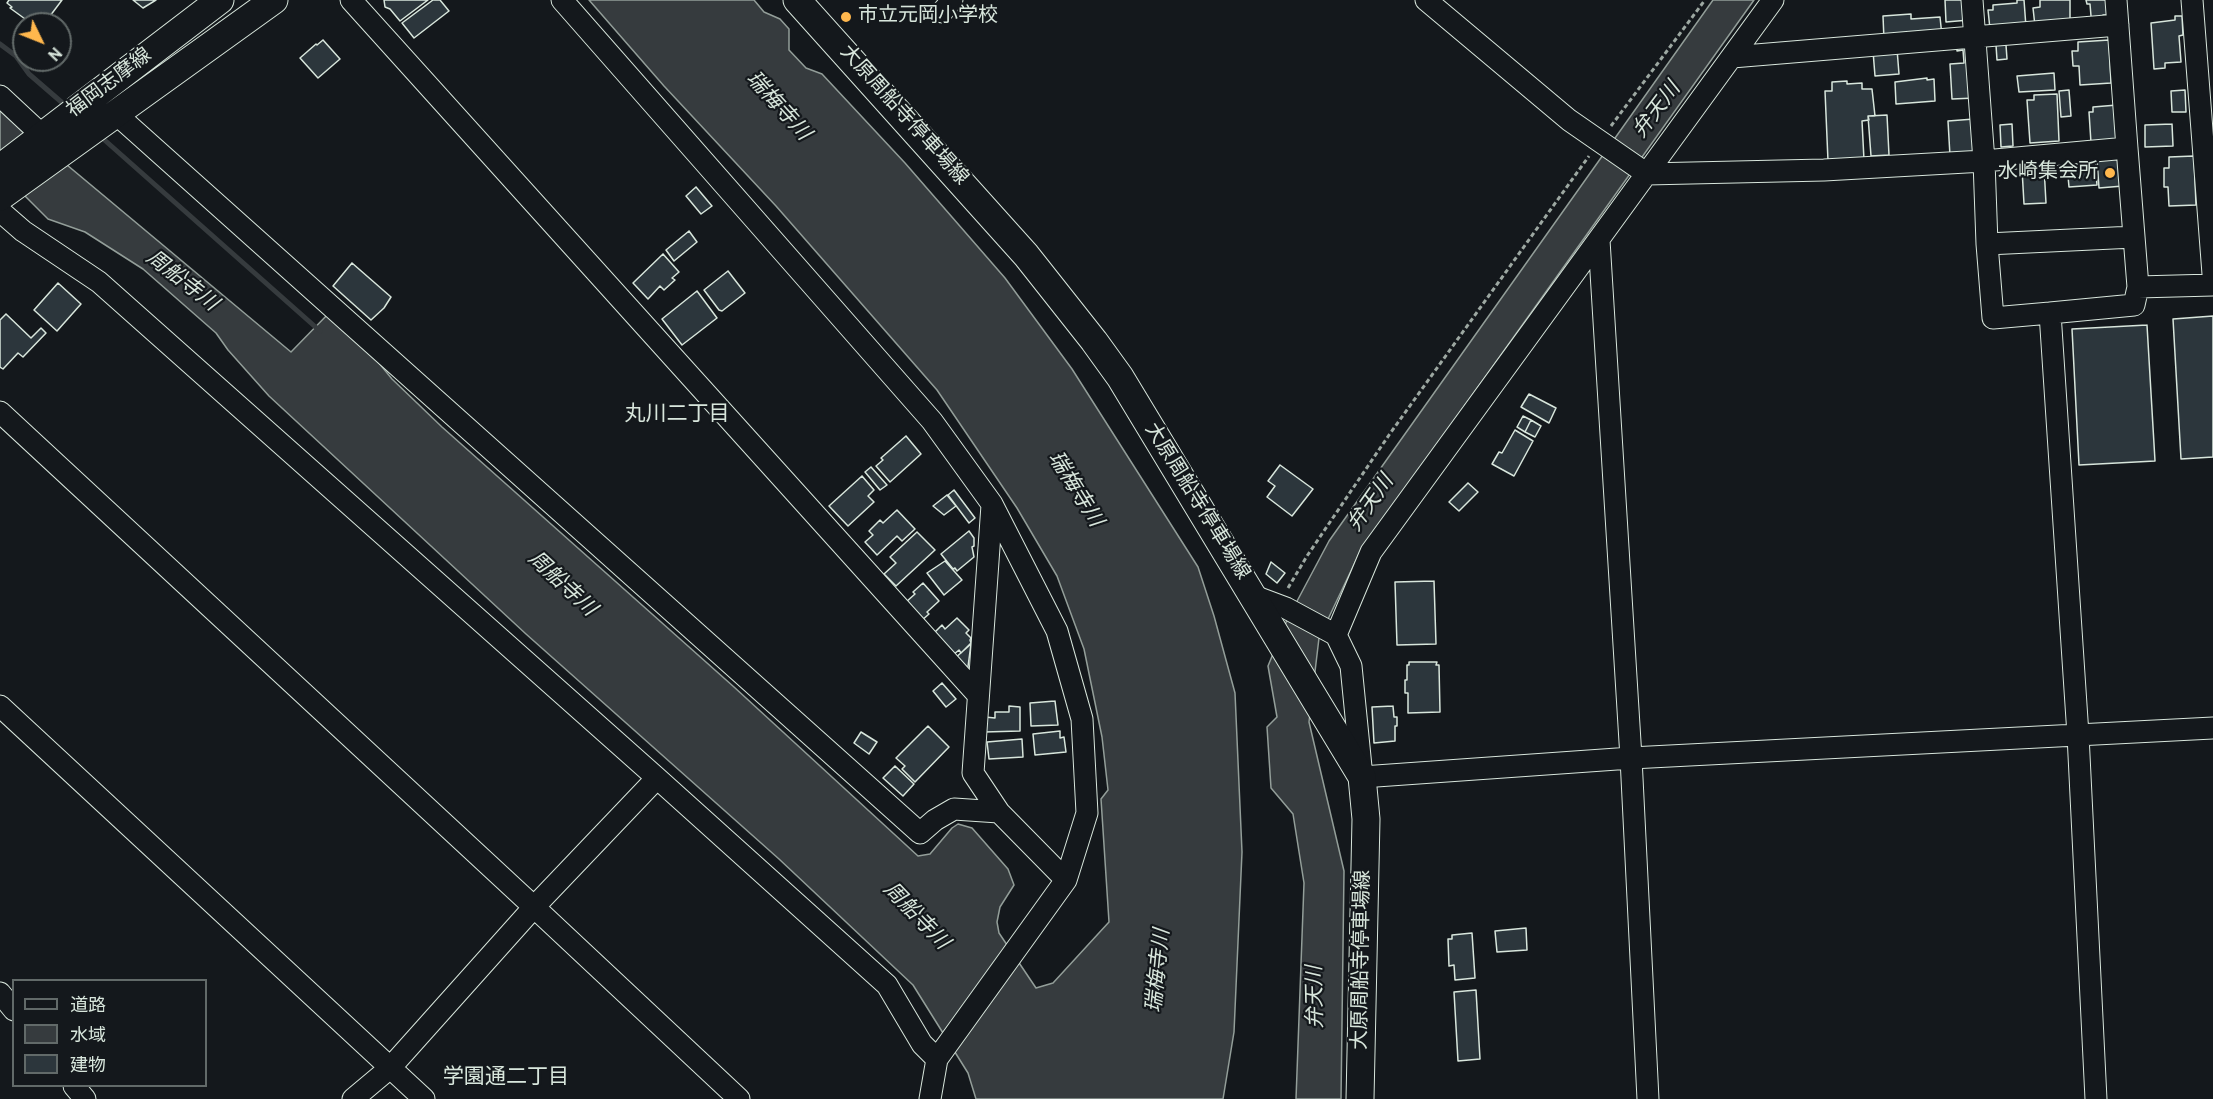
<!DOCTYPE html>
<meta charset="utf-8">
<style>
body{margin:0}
#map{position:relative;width:2213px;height:1099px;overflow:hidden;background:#14181c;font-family:Overpass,"Noto Sans JP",sans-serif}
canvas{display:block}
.legend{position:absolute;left:12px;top:979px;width:195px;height:108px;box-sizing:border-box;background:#14181c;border:2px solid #626a69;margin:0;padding:8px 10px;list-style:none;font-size:18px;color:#d8e6dc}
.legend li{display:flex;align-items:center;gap:12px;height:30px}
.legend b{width:30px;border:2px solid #626a69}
.north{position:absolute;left:12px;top:12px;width:60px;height:60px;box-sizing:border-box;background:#14181c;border:2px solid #626a69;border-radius:50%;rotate:133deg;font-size:16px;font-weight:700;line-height:24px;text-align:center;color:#d8e6dc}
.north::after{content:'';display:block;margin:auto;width:21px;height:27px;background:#ffb74d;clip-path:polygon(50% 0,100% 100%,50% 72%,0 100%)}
</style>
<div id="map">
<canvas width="2213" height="1099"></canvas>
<ul class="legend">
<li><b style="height:8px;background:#14181c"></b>道路</li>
<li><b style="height:16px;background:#363b3e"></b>水域</li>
<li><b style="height:16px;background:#2c363c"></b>建物</li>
</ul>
<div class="north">N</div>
</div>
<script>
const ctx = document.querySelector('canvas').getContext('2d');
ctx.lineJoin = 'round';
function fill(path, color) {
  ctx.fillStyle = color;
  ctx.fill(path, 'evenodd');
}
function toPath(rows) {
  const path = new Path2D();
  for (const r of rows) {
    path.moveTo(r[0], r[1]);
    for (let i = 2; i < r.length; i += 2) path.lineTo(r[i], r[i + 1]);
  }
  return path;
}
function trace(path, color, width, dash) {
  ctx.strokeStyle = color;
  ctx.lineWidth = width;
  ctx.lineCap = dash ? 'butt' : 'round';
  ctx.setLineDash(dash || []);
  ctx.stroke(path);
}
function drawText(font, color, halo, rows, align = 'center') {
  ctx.font = font + ' Overpass,"Noto Sans JP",sans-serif';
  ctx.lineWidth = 4.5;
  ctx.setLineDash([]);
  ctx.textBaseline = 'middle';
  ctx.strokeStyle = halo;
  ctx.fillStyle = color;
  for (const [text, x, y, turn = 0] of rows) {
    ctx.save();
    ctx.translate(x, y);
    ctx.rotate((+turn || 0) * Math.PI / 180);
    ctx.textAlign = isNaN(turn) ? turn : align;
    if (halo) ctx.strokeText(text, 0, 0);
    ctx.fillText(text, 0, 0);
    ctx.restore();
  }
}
const water = toPath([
 [589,0,754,0,764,12,780,19,789,29,789,50,806,68,822,74,905,163,1005,278,1072,369,1198,567,1214,616,1235,693,1242,852,1234,1032,1223,1099,976,1099,968,1073,913,985,779,859,526,634,269,396,228,350,216,333,143,269,85,232,48,219,0,171,0,109,291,352,331,311,356,335,392,379,442,427,734,687,918,856,930,854,952,828,958,824,972,828,1008,869,1014,885,1000,907,997,922,999,933,1036,988,1053,983,1109,922,1101,799,1108,790,1102,737,1084,649,1057,576,1017,508,937,390,776,206,664,86,589,0],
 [1713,0,1754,0,1359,554,1319,638,1309,722,1344,871,1341,1099,1296,1099,1304,883,1293,814,1271,788,1267,727,1277,717,1268,666,1287,620,1329,541,1713,0]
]);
const stream = toPath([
 [0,44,16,56,29,74,66,106],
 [100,136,320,331]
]);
const building = toPath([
 [9,0,62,0,44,24,32,24,10,8,12,7,7,3,9,0],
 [133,0,156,0,143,8,133,0],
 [384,0,428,0,400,21,390,9,385,7,384,0],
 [433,0,440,0,449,11,414,38,402,23,433,0],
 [1945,0,1968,0,1969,20,1946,22,1945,0],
 [2017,0,2024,0,2026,27,1990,29,1988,10,1993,10,1993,5,2017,3,2017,0],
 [2040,0,2070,0,2070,22,2035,26,2033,8,2040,7,2040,0],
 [2086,0,2111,0,2112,15,2103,15,2103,21,2094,22,2091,16,2090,4,2087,4,2086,0],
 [1911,14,1911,19,1940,17,1942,36,1884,40,1883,16,1911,14],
 [2175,16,2182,16,2183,35,2179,36,2181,62,2165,63,2165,68,2154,69,2151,23,2175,20,2175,16],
 [323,40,340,59,318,78,300,58,316,44,317,45,323,40],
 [2109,40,2111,83,2080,85,2079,66,2073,66,2072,51,2078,51,2078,42,2109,40],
 [1996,45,2006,45,2007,59,1997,60,1996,45],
 [1972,46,1975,98,1952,99,1950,64,1964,63,1963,50,1957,51,1957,47,1972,46],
 [1897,49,1899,74,1875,76,1873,51,1897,49],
 [2054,73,2055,90,2019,92,2017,76,2054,73],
 [1927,78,1927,80,1934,79,1935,101,1896,104,1895,82,1927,78],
 [1847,81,1847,84,1862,83,1862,89,1872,89,1875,116,1868,116,1869,120,1862,121,1864,160,1828,161,1825,91,1832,91,1832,82,1847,81],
 [2069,90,2071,116,2061,117,2059,91,2069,90],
 [2185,90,2186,112,2172,112,2171,91,2185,90],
 [2057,94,2059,141,2030,143,2027,100,2034,100,2034,95,2057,94],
 [2117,105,2119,141,2091,143,2089,112,2093,112,2093,107,2117,105],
 [1887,115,1889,155,1871,156,1868,116,1887,115],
 [1974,119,1976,154,1950,156,1948,121,1974,119],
 [2012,124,2013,146,2001,147,2000,125,2012,124],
 [2172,124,2173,146,2145,147,2145,125,2172,124],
 [2194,156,2196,205,2169,206,2168,187,2164,187,2164,168,2169,168,2169,157,2194,156],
 [2121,158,2123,186,2099,188,2097,160,2121,158],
 [2095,162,2097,185,2069,187,2067,165,2095,162],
 [2044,167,2046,203,2024,204,2022,169,2044,167],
 [696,187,712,206,701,214,686,196,696,187],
 [689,231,697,242,674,261,666,250,689,231],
 [663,254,679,272,672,278,675,280,664,290,660,286,648,299,633,283,663,254],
 [352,263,391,297,384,308,371,320,333,286,352,263],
 [728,271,745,293,722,311,719,310,704,290,728,271],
 [58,283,81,304,57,331,34,310,58,283],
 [697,291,717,318,682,345,662,319,697,291],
 [6,314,31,338,41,328,46,333,23,357,18,353,3,369,0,367,0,320,6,314],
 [2213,316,2213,457,2181,459,2173,319,2213,316],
 [2147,325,2155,461,2079,465,2072,329,2147,325],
 [1529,394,1556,408,1549,423,1521,407,1529,394],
 [1523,416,1531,420,1525,432,1517,427,1523,416],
 [1531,420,1541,426,1535,437,1525,432,1531,420],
 [1515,430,1533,441,1514,476,1492,464,1499,452,1502,453,1515,430],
 [906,436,921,454,890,482,876,466,883,460,881,458,906,436],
 [1280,465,1313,489,1292,516,1267,497,1275,486,1268,481,1280,465],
 [871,467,887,485,880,490,865,472,871,467],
 [862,476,874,490,868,496,874,502,848,526,829,506,862,476],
 [1468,483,1478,492,1459,511,1449,502,1468,483],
 [954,490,975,518,969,523,948,495,954,490],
 [947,495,956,506,944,515,933,506,947,495],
 [897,510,915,529,902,541,897,536,877,555,865,542,873,535,869,531,880,520,883,523,897,510],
 [969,531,974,538,974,546,972,547,974,557,957,571,955,568,953,569,941,554,969,531],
 [917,532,935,550,896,586,884,574,896,563,890,557,917,532],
 [945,561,962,580,944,595,927,573,945,561],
 [1271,562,1285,573,1277,583,1266,574,1271,562],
 [1434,581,1436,644,1397,645,1395,582,1434,581],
 [923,583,939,601,927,612,929,614,921,621,906,602,915,594,913,592,923,583],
 [957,618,969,630,966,633,971,638,970,640,971,643,961,653,959,650,953,655,933,634,942,625,945,629,957,618],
 [971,644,967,674,954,659,971,644],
 [1409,662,1437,662,1436,665,1439,665,1440,712,1408,713,1408,693,1405,693,1405,680,1407,680,1407,665,1409,665,1409,662],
 [942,683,956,699,946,707,933,691,942,683],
 [1055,701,1058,725,1031,726,1030,703,1055,701],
 [1009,706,1020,707,1020,731,984,732,985,717,995,718,995,712,1009,712,1009,706],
 [1393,706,1394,717,1397,717,1397,726,1395,726,1395,741,1374,743,1372,707,1393,706],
 [928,726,949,747,915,782,902,769,905,766,896,758,928,726],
 [1060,731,1060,738,1064,737,1066,752,1035,755,1033,734,1060,731],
 [861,732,877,742,869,754,854,743,861,732],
 [1022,739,1023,757,989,759,987,742,1022,739],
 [895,766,914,784,903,796,883,778,895,766],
 [1526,928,1527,950,1497,952,1495,931,1526,928],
 [1472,933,1475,978,1455,980,1454,965,1449,966,1448,939,1452,939,1452,935,1472,933],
 [1476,990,1480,1059,1458,1061,1454,992,1476,990]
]);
const path = toPath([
 [1611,126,1705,0],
 [1288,588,1307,556,1389,435,1589,156]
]);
const minor = toPath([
 [351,0,978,695],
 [562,0,932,421,992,504,1057,631,1082,719,1087,813,1066,880,937,1059,930,1099],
 [1426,0,1569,120,1647,174,1824,170,1984,161,2127,148,2138,287,2134,305,2050,313,2078,735,2096,1099],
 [1972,0,1984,161,1987,244,1993,318,2050,313],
 [2116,0,2127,148],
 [2192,0,2213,274],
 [942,12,952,0],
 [1732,57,2118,25],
 [0,96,43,136],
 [115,113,920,833,935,820,954,809,999,812],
 [0,211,23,231,99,282,657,778,887,985,922,1044,937,1059],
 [1599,240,1631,758,1648,1099],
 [1987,244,2134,237],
 [2138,287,2213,285],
 [0,412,534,907,739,1099],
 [992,505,973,773,999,812,1066,880],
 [1254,596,1286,608,1336,635,1351,666,1362,777,1631,758,2213,728],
 [1336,635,1371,552,1773,0],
 [0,706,424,1099],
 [0,993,14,1010],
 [74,1086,85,1099],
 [353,1099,390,1068,534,907,657,778]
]);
const major = toPath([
 [797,0,1026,255,1094,341,1120,377,1362,777,1366,819,1360,1099],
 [0,168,220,0],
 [0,197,274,0]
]);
const markers = [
 [846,17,6,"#ffb74d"],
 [2110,173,6,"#ffb74d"]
];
const poiNames = [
 ["市立元岡小学校",858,17],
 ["水崎集会所",2098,173,"right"]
];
const streetNames = [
 ["福岡志摩線",110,84,-37],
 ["大原周船寺停車場線",903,116,48],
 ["大原周船寺停車場線",1196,502,58],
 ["大原周船寺停車場線",1363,960,-89]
];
const waterNames = [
 ["瑞梅寺川",777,107,48],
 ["弁天川",1658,111,-53],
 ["周船寺川",181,282,38],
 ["瑞梅寺川",1074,490,58],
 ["弁天川",1372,504,-55],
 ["周船寺川",561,585,43],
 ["周船寺川",915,917,46],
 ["瑞梅寺川",1160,971,-84],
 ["弁天川",1317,997,-91]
];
const neighbourhoodNames = [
 ["丸川二丁目",677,416],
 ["学園通二丁目",506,1079]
];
fill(water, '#363b3e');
trace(water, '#939e99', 1.5);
trace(stream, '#363b3e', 5);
fill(building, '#2c363c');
trace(building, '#d8e6dc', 1.5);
trace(minor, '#d8e6dc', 23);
trace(major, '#d8e6dc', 29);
trace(path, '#9da8a2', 3, [4.5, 3]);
trace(minor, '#14181c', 21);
trace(major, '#14181c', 27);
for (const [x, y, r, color] of markers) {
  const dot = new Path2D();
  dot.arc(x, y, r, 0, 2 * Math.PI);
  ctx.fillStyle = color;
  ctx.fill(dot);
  trace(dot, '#14181c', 2);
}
drawText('20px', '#d8e6dc', '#14181c', poiNames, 'left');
drawText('20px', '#d8e6dc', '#14181c', streetNames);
drawText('italic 21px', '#d8e6dc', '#14181c', waterNames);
drawText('21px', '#d8e6dc', '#14181c', neighbourhoodNames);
</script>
